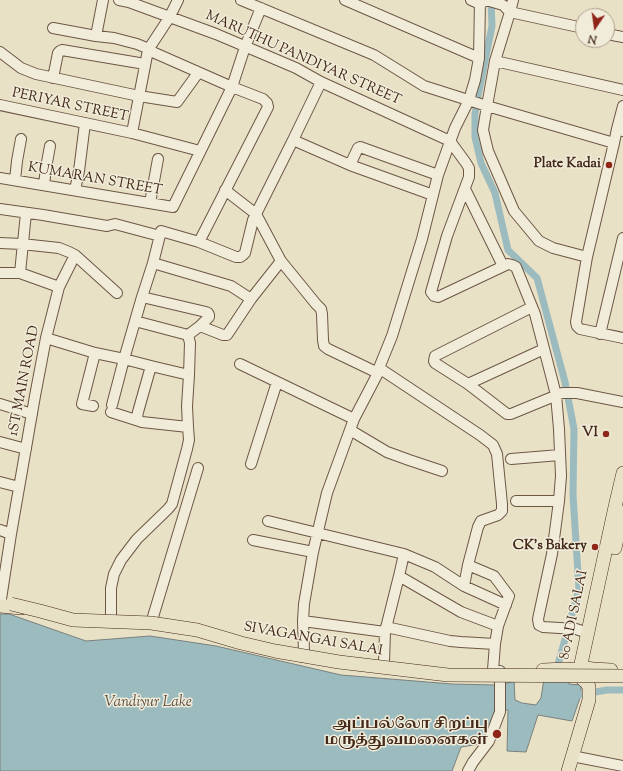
<!DOCTYPE html>
<meta charset="utf-8">
<style>
body{margin:0}
#map{position:relative;width:623px;height:771px;overflow:hidden;background:#e9e1c6;font-family:"Sorts Mill Goudy",serif}
canvas{display:block}
.north{position:absolute;left:575px;top:8px;width:40px;height:40px;box-sizing:border-box;background:#f1ecda;border:1px solid #ac9e8c;border-radius:50%;rotate:193deg;font-size:11px;font-weight:700;line-height:16px;text-align:center;color:#442818}
.north::after{content:'';display:block;margin:auto;width:14px;height:18px;background:#8f2418;clip-path:polygon(50% 0,100% 100%,50% 72%,0 100%)}
</style>
<div id="map">
<canvas width="623" height="771"></canvas>
<div class="north">N</div>
</div>
<script>
const ctx = document.querySelector('canvas').getContext('2d');
ctx.lineJoin = 'round';
function fill(path, color) {
  ctx.fillStyle = color;
  ctx.fill(path, 'evenodd');
}
function toPath(rows) {
  const path = new Path2D();
  for (const r of rows) {
    path.moveTo(r[0], r[1]);
    for (let i = 2; i < r.length; i += 2) path.lineTo(r[i], r[i + 1]);
  }
  return path;
}
function trace(path, color, width, dash) {
  ctx.strokeStyle = color;
  ctx.lineWidth = width;
  ctx.lineCap = dash ? 'butt' : 'round';
  ctx.setLineDash(dash || []);
  ctx.stroke(path);
}
function drawText(font, color, halo, rows, align = 'center') {
  ctx.font = font + ' "Sorts Mill Goudy","Noto Serif Tamil",serif';
  ctx.lineWidth = 3;
  ctx.setLineDash([]);
  ctx.textBaseline = 'middle';
  ctx.strokeStyle = halo;
  ctx.fillStyle = color;
  for (const [text, x, y, turn = 0] of rows) {
    ctx.save();
    ctx.translate(x, y);
    ctx.rotate((+turn || 0) * Math.PI / 180);
    ctx.textAlign = isNaN(turn) ? turn : align;
    if (halo) ctx.strokeText(text, 0, 0);
    ctx.fillText(text, 0, 0);
    ctx.restore();
  }
}
const water = toPath([
 [0,614,9,614,86,641,150,636,216,646,341,675,452,684,495,685,504,684,514,681,515,700,522,703,536,705,541,698,545,672,569,675,569,684,581,685,581,695,572,721,538,715,526,752,507,751,508,710,497,710,492,724,480,744,461,747,452,771,0,771,0,614]
]);
const canal = toPath([
 [491,0,492,26,478,96,475,114,475,137,481,163,495,193,508,250,537,278,565,382,574,429,573,495,579,589,559,661,557,672],
 [572,696,607,690,623,690]
]);
const minor = toPath([
 [119,0,129,2,216,34,296,68,321,82,450,141],
 [241,0,374,55,424,86,487,106,483,130,488,151,514,211,539,241,553,248,587,257,576,322,577,326,580,329,623,338],
 [345,0,479,58],
 [471,0,480,4,486,0,503,5,510,12,583,28],
 [513,0,510,12,495,61,487,106,614,143,617,129,623,131],
 [53,28,96,36,114,38,137,44,149,49],
 [607,34,623,37],
 [96,36,103,0],
 [148,50,169,18,178,0],
 [0,52,21,68,36,74,139,96,177,102,198,73],
 [495,61,623,90],
 [53,78,58,53,60,51,62,50,145,64],
 [321,82,293,140,350,165,358,148,360,147,438,175],
 [0,105,132,133,148,50,232,87,245,47,261,8],
 [617,129,623,106],
 [132,133,200,151],
 [450,141,466,163,469,168,469,177,447,236,431,292,434,296,438,297,508,264,512,265,516,267,535,314,554,387,556,395,559,429,561,476,559,501,552,554,538,619,539,625,543,627,576,629,588,633],
 [350,165,433,195],
 [0,178,173,207,232,87,263,99,267,103,268,107,199,242],
 [15,180,17,161,21,139],
 [44,185,46,168,50,146],
 [465,189,503,266],
 [75,190,79,171,85,123],
 [225,190,256,214,281,261],
 [150,203,158,159],
 [0,209,43,215,107,226,115,224,160,236],
 [0,243,22,244,59,248,69,252,75,255,117,293],
 [587,257,614,143],
 [153,263,231,286,251,299,281,261,316,304,321,309,322,314,323,340,324,346,328,349,378,373],
 [0,273,20,273,26,213],
 [20,273,59,287,75,255],
 [532,307,435,356,434,361,435,363,468,384,507,414,511,414,562,393,577,393,623,402],
 [135,321,188,335,200,326,209,317,209,315,208,313,206,312,142,297],
 [200,326,223,335,227,335,251,299],
 [600,334,623,238],
 [46,338,95,353],
 [240,364,354,419],
 [151,366,189,375],
 [379,368,480,435,493,445,497,454,502,504,502,511,498,515,481,521,478,527,468,565,494,576,509,596,498,626,495,644,493,670],
 [468,384,544,349],
 [0,404,32,414],
 [93,406,82,404,95,353,124,359,112,405],
 [111,412,139,421],
 [188,427,187,406,189,375,190,343,188,335],
 [350,430,387,452,409,460,442,471],
 [0,442,26,449],
 [511,459,560,455],
 [251,464,277,382],
 [0,482,19,487],
 [516,501,559,501],
 [268,521,404,554,399,576],
 [0,530,11,534],
 [253,540,313,552],
 [404,554,435,567,464,586,468,565],
 [464,586,506,605],
 [1,599,11,534,35,396,46,338,59,287],
 [111,618,111,588,114,574,121,560,137,539,168,509,172,504,187,449,189,440,188,427,142,422,139,421,137,417,138,412,151,366,124,359,142,297,153,263,161,231,199,242,236,257,240,257,243,255,245,253,253,220,293,140],
 [152,620,198,468],
 [303,621,385,632],
 [386,627,450,641,461,642,495,644],
 [303,657,304,652,303,621,304,604,313,552,327,493,354,419,378,373,379,368,392,336,422,239,438,175,455,128,469,100,475,80,479,58,480,0],
 [384,662,385,632,399,576,461,612,498,626],
 [572,756,623,766],
 [468,771,473,762,489,741,498,717,500,712,500,671]
]);
const major = toPath([
 [615,548,623,512],
 [0,606,21,608],
 [543,670,566,669,580,670,586,668,593,669,611,670],
 [568,771,589,700,589,687,587,683,579,676,579,673,615,507,623,473]
]);
const majorBridge = toPath([
 [11,604,40,611,73,620,151,623,197,630,241,643,275,651,339,662,448,675,623,676]
]);
const markers = [
 [609,165,4,"#8f2418"],
 [606,434,4,"#8f2418"],
 [595,547,4,"#8f2418"],
 [497,734,5,"#8f2418"]
];
const streetNames = [
 ["MARUTHU PANDIYAR STREET",303,59,24],
 ["PERIYAR STREET",70,106,12],
 ["KUMARAN STREET",95,180,10],
 ["1ST MAIN ROAD",25,381,-79],
 ["80 ADI SALAI",575,615,-78],
 ["SIVAGANGAI SALAI",313,640,10]
];
const poiNames = [
 ["Plate Kadai",601,165],
 ["VI",598,434],
 ["CK's Bakery",587,547],
 ["அப்பல்லோ சிறப்பு",488,726],
 ["மருத்துவமனைகள்",488,742]
];
const waterNames = [
 ["Vandiyur Lake",148,703]
];
fill(water, '#9cbbbf');
trace(water, '#79807c', 1);
trace(canal, '#9cbbbf', 7);
trace(minor, '#6d5644', 12);
trace(major, '#442818', 14);
trace(minor, '#f1ecda', 10);
trace(major, '#e9e1c6', 13);
trace(majorBridge, '#442818', 14, []);
trace(majorBridge, '#e9e1c6', 13);
for (const [x, y, r, color] of markers) {
  const dot = new Path2D();
  dot.arc(x, y, r, 0, 2 * Math.PI);
  ctx.fillStyle = color;
  ctx.fill(dot);
  trace(dot, '#f1ecda', 1.5);
}
drawText('14px', '#442818', '#f1ecda', streetNames);
drawText('bold 14px', '#442818', '#f1ecda', poiNames, 'right');
drawText('italic 15px', '#5a4d42', '#f1ecda', waterNames);
</script>
